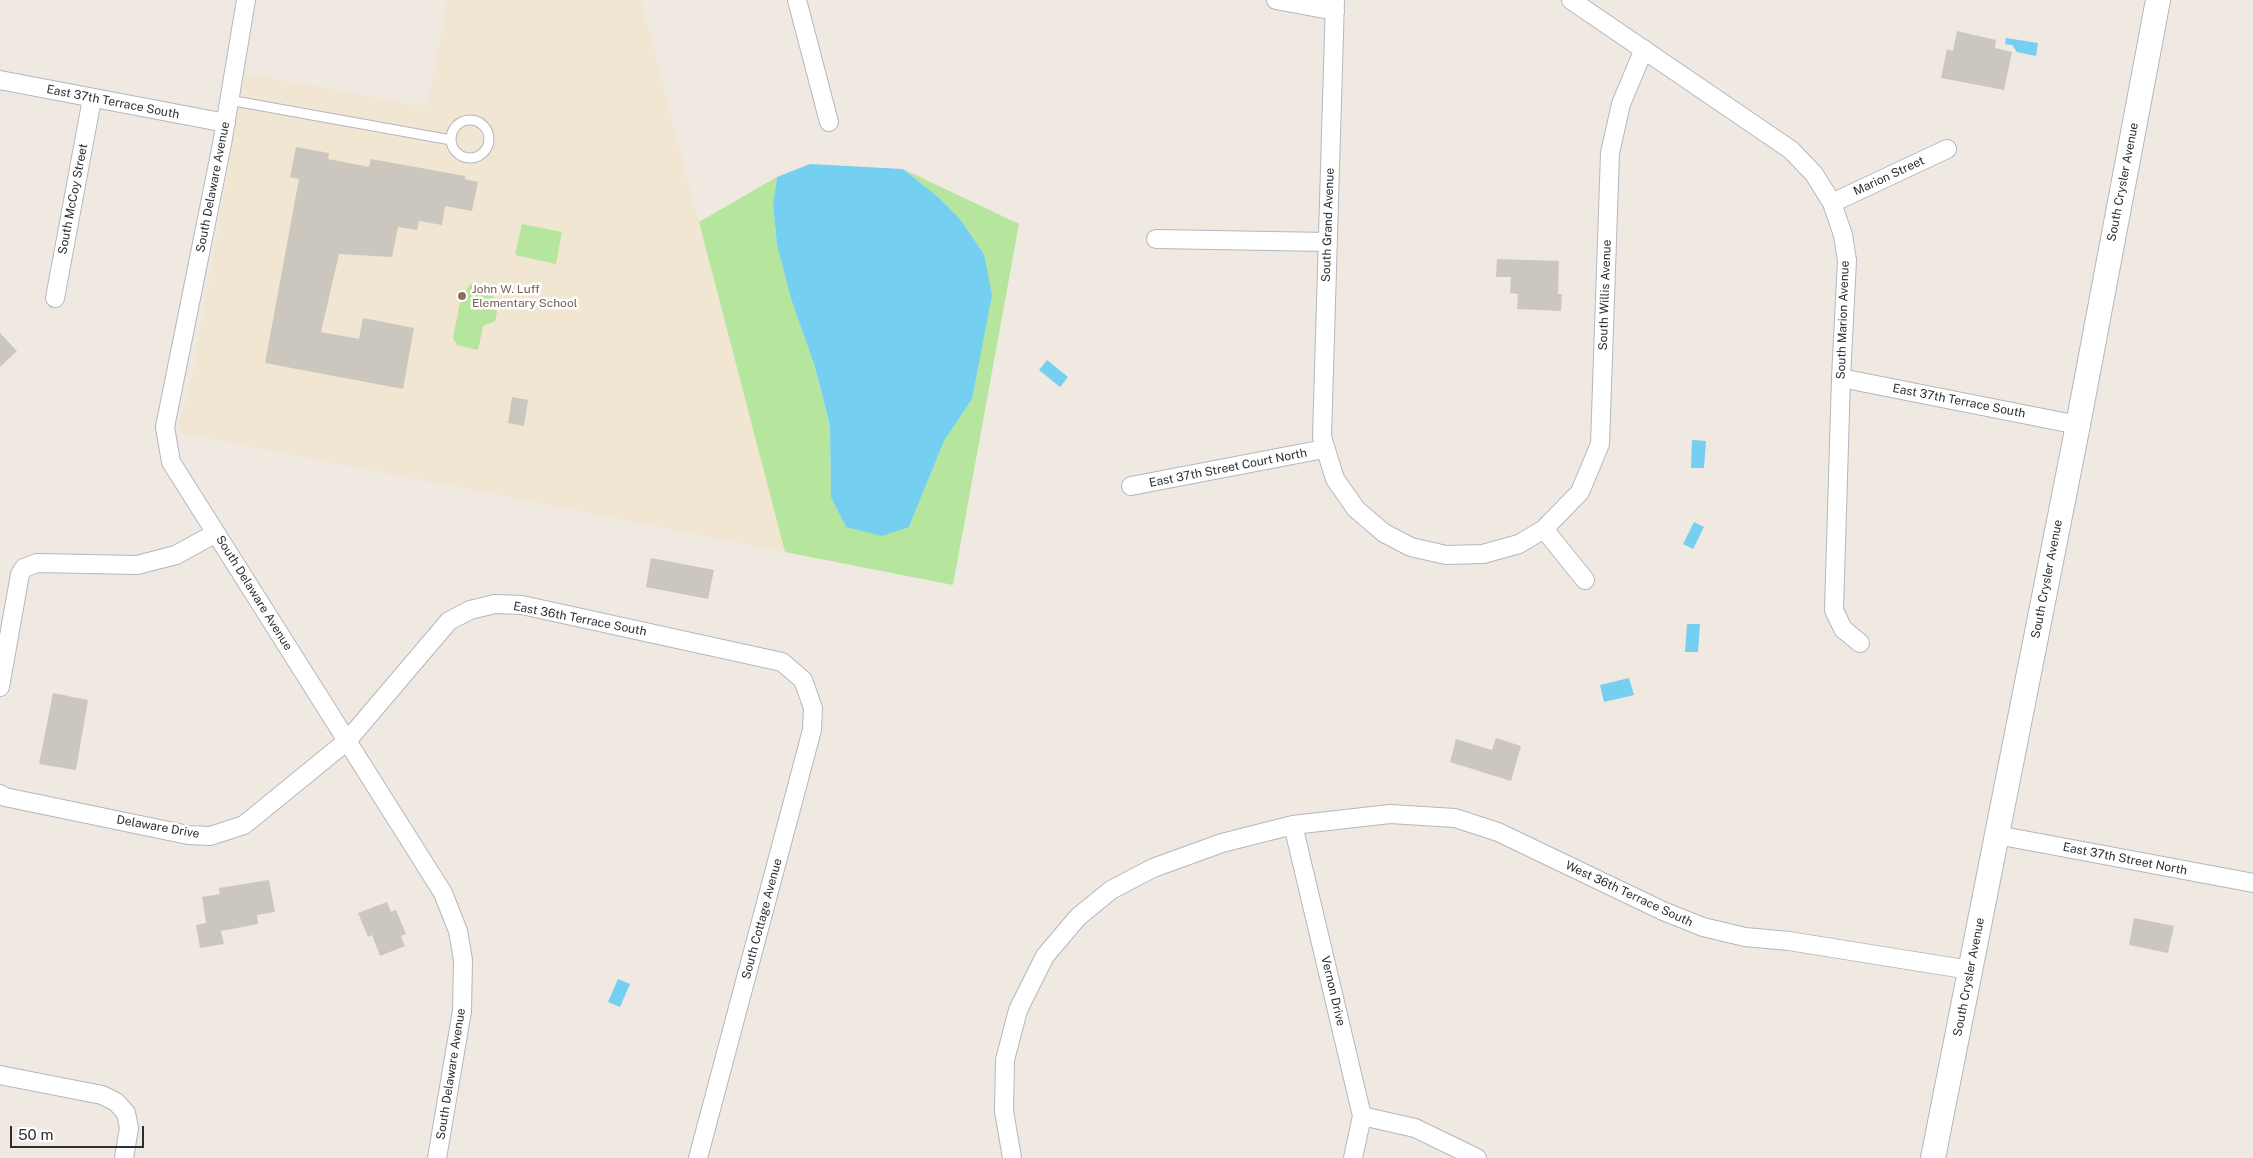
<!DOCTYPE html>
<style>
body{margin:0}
#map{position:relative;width:2253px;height:1158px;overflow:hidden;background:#efe9e1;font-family:"Public Sans",sans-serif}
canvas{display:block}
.scale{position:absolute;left:10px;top:1126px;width:134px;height:22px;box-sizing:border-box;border:2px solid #2e2e2e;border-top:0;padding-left:6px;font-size:15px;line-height:18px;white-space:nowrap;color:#2e2e2e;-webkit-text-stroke:4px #fff;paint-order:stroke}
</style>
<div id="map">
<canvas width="2253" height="1158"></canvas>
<div class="scale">50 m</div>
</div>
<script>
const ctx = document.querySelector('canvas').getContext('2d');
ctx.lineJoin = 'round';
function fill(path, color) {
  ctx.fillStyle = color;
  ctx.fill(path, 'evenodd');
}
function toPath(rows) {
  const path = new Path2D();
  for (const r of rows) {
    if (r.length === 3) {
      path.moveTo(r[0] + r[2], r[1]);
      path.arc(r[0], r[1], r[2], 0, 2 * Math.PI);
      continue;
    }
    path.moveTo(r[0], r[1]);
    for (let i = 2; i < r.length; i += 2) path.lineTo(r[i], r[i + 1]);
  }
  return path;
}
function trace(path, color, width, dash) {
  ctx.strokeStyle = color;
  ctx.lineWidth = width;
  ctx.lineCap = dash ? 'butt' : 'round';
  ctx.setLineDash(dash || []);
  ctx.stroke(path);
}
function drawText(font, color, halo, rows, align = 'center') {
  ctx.font = font + ' "Public Sans",sans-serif';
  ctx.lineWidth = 5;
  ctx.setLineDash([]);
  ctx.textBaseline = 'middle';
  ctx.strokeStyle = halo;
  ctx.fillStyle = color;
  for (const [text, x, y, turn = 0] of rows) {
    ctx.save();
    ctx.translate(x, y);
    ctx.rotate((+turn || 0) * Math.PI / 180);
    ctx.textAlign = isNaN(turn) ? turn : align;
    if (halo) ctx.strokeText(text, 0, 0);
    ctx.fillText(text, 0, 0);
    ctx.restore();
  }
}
const education = toPath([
 [447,0,641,0,785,552,177,432,193,369,245,73,427,107]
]);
const green = toPath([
 [903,169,1019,224,953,585,785,552,699,222,777,177,773,205,777,245,791,299,815,367,830,427,831,497,909,527,944,441,972,399,984,254,960,219,938,197],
 [522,224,562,232,556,264,515,255],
 [470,284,492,290,497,312,495,321,483,326,478,350,457,345,453,338,460,303]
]);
const water = toPath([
 [2006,38,2038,43,2036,56,2017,52,2012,45,2005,44],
 [810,164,903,169,938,197,960,219,984,254,992,295,972,399,944,441,909,527,882,536,846,527,831,497,830,426,815,367,791,299,777,245,773,205,777,177],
 [1047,360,1068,377,1060,387,1039,370],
 [1692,440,1706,441,1704,468,1691,468],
 [1694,522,1704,527,1693,549,1683,544],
 [1687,624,1700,624,1698,652,1685,652],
 [1629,678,1634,695,1604,702,1600,685],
 [618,979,630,984,620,1007,608,1002]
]);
const building = toPath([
 [1957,31,1996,40,1995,48,2012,52,2004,90,1941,78,1947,49,1953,51],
 [296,147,329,153,328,159,369,167,371,159,465,176,465,179,478,182,472,211,445,206,442,225,419,221,417,230,398,227,392,257,339,254,321,332,359,339,363,318,414,328,403,389,265,363,299,179,290,177],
 [1497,259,1559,261,1558,294,1562,294,1561,311,1517,309,1518,294,1510,293,1511,277,1496,277],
 [0,333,17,351,0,367],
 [512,397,528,400,524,426,508,423],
 [651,558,714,570,708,599,646,587],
 [53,693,88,700,76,770,39,764],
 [1496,738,1521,746,1511,781,1450,762,1456,739,1492,750],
 [269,880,275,912,257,915,258,924,221,931,224,944,200,948,196,925,206,923,202,897,220,894,219,888],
 [387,902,391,912,396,910,406,934,401,936,405,946,380,956,372,935,368,937,358,913],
 [2134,918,2174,926,2168,953,2129,945]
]);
const lane = toPath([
 [229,100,451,140],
 [470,139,19]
]);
const street = toPath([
 [246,0,222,144,165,427,171,462,443,893,458,931,463,960,462,1011,437,1158],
 [797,0,829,122],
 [1276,0,1335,11],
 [1335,0,1322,437,1335,479,1356,509,1384,533,1411,547,1446,555,1483,554,1519,544,1544,529,1580,492,1600,444,1610,153,1621,104,1644,49],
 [1571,0,1791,150,1814,174,1832,203,1843,235,1847,260,1841,378,1834,610,1843,629,1860,643],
 [0,80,226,123],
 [1832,203,1947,149],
 [1156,239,1328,242],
 [55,298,92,99],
 [1841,378,2078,425],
 [1131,486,1324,449],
 [1544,529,1585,580],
 [0,687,20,574,24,568,37,563,137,565,176,555,216,533],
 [0,794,5,797,188,835,210,836,244,825,347,741,449,621,470,610,495,604,522,605,782,662,803,680,813,708,812,730,698,1158],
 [1293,825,1362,1116,1353,1158],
 [1997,835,2253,883],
 [0,1075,102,1095,116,1102,126,1113,129,1128,124,1158],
 [1362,1116,1415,1128,1477,1158],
 [1012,1158,1004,1111,1005,1060,1018,1010,1045,956,1078,917,1111,890,1153,868,1222,843,1293,825,1390,814,1455,818,1498,832,1663,911,1703,927,1745,937,1789,941,1970,970]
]);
const secondary = toPath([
 [1933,1158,2078,425,2158,0]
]);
const markers = [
 [462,296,5,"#8d6e63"]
];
const streetNames = [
 ["East 37th Terrace South",113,102,11],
 ["Marion Street",1889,176,-25],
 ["South Crysler Avenue",2123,182,-79],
 ["South Delaware Avenue",213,187,-79],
 ["South McCoy Street",73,199,-79],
 ["South Grand Avenue",1328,225,-88],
 ["South Willis Avenue",1605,295,-88],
 ["South Marion Avenue",1843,320,-88],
 ["East 37th Terrace South",1959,401,11],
 ["East 37th Street Court North",1228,468,-11],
 ["South Crysler Avenue",2047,579,-79],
 ["South Delaware Avenue",254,593,58],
 ["East 36th Terrace South",580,619,11],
 ["Delaware Drive",158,827,10],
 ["East 37th Street North",2125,859,11],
 ["West 36th Terrace South",1629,894,25],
 ["South Cottage Avenue",762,919,-75],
 ["South Crysler Avenue",1969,977,-79],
 ["Vernon Drive",1333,991,77],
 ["South Delaware Avenue",451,1074,-81]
];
const educationNames = [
 ["John W. Luff",472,289],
 ["Elementary School",472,303]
];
fill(education, '#f0e6d1');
fill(green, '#b6e59e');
fill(water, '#75cff0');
fill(building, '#cbc7bf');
trace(lane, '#b4b7c1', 11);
trace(street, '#b4b7c1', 20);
trace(secondary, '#b4b7c1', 26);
trace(lane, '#fff', 9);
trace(street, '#fff', 18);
trace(secondary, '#fff', 24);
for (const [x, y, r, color] of markers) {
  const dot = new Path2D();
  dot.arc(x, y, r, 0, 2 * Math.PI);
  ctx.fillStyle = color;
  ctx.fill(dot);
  trace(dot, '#fff', 2);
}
drawText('12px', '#2e2e2e', '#fff', streetNames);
drawText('12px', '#785e54', '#fff', educationNames, 'left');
</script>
